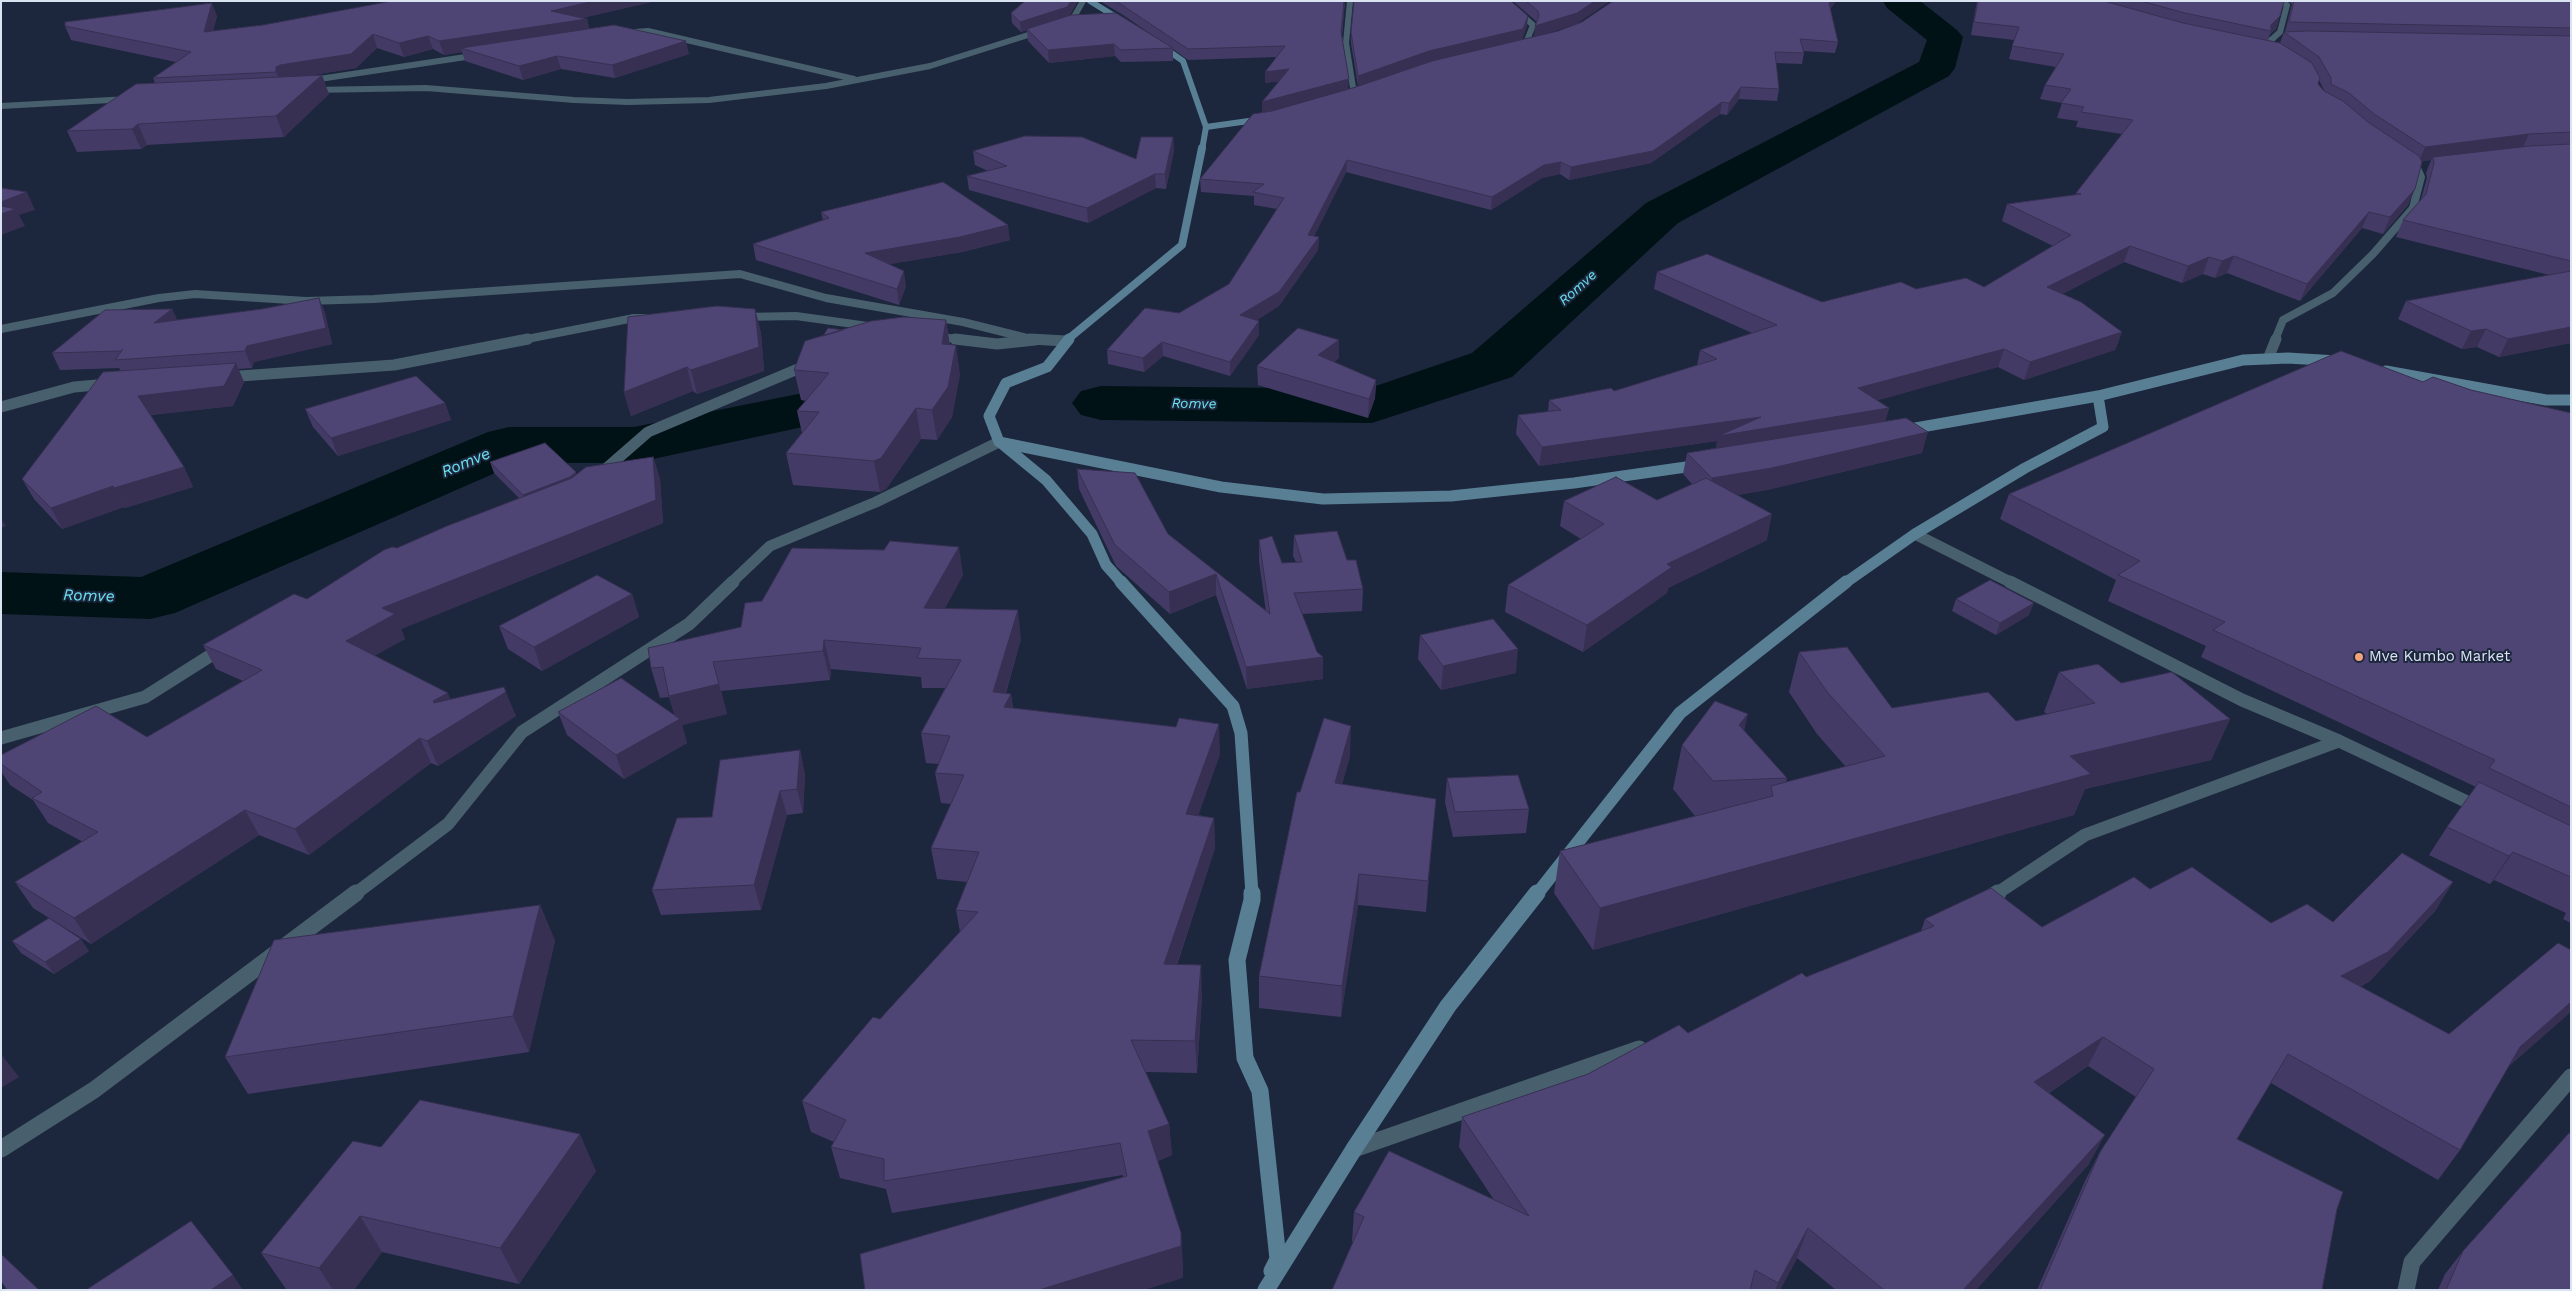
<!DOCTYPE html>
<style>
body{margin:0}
#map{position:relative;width:2572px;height:1291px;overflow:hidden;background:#1c273d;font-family:"Work Sans",sans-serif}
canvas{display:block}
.frame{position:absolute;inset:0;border:2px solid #dae3f2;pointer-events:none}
</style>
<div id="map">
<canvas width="2572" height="1291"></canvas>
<div class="frame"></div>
</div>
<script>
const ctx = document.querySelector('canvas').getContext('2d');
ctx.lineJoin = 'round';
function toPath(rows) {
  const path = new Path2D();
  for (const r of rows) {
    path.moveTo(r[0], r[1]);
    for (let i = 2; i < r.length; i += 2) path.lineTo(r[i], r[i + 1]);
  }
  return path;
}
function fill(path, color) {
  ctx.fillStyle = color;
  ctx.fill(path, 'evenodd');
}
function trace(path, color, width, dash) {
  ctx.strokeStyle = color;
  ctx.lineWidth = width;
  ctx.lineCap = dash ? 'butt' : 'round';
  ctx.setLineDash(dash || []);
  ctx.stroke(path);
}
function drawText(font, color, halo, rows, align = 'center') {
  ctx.font = font + ' "Work Sans",sans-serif';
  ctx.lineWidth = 4;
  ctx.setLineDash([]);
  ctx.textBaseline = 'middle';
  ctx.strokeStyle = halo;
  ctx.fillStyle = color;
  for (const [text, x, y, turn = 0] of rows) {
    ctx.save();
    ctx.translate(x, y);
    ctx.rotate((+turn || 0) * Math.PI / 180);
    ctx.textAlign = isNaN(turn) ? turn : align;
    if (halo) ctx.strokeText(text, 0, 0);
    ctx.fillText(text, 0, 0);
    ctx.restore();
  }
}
const river = toPath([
 [1883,1,1920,1,1957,30,1963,37,1955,68,1949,76,1678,223,1512,377,1372,423,1101,420,1081,415,1072,403,1081,391,1101,386,1367,389,1472,353,1646,203,1919,62,1927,40,1887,8,1883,1],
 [898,389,918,394,927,406,918,418,898,423,803,427,634,463,518,463,175,613,150,619,1,614,1,572,141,577,488,432,509,427,634,427,803,393,898,389]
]);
const streetFar4 = toPath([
 [1350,1,1346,43,1354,94],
 [1505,1,1533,25,1526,43],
 [2280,1,2287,5,2280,32,2270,41,2281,54],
 [1071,22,1083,1],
 [622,33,648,31,854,79],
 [306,81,479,55],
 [311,90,426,88,574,100,628,102,709,100,826,86,930,66,1044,30],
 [1,106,129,99]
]);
const streetFar3 = toPath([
 [740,317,796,316,875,327],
 [1,329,159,298,195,294,306,301,374,299,740,274,826,298,963,322,1035,340],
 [933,336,965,340],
 [522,340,634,318,645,318],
 [2275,340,2283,320,2333,293,2373,254,2413,208,2421,177,2417,168,2407,162]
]);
const streetFar2 = toPath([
 [955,339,997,344,1035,340],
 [1030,339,1066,341],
 [2268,359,2276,339],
 [226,377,394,365,528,339],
 [1,407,74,387,108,384],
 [601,473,648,432,812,363],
 [1915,534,2012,583],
 [731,583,770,546,876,502,999,442]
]);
const streetFar1 = toPath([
 [2010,582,2242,700,2339,741,2480,808],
 [1,738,145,697,224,647],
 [355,894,448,824,522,732,689,624,733,582],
 [1996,894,2085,835,2339,741]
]);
const street = toPath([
 [1984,902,1998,893],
 [1,1149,94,1090,356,893],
 [1354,1149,1639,1049],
 [2406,1290,2412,1262,2571,1077]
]);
const secondaryFar4 = toPath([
 [1090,1,1124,22],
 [1160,45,1183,61,1206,127,1202,150],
 [1206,127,1263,119]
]);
const secondaryFar3 = toPath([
 [1067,340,1182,245,1202,148]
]);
const secondaryFar2 = toPath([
 [1069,339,1047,367,1006,383,989,416,999,442,1221,487,1323,499,1451,496,1574,483,1700,465],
 [2386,371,2546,400,2571,400],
 [1904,430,2098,396,2243,360,2288,358,2337,361],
 [1001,443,1046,480,1092,534,1106,565,1122,583],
 [1845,583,1915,534,2025,468,2103,427,2098,396]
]);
const secondaryFar1 = toPath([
 [1121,582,1233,706,1241,733,1252,894],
 [1537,894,1680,713,1846,582]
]);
const secondary = toPath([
 [1252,893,1252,900,1237,960,1245,1058,1260,1091,1278,1259,1272,1271],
 [1266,1290,1354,1149,1448,1006,1537,893]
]);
const wall = toPath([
 [392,1,656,1,582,18,587,19,589,29,689,54,615,78,561,69,523,80,465,61,462,52,444,55,433,49,404,57,377,48,356,68,307,76,329,94,284,137,147,145,141,149,77,152,67,131,155,83,153,78,176,62,71,40,65,26,217,16,213,31,263,25],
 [1025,1,1078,1,1069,16,1155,37,1123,15,1100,1,1345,1,1342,35,1348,89,1358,86,1351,43,1351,32,1527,26,1522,39,1534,37,1537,22,1513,1,1610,1,1576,24,1538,36,1558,31,1582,22,1613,1,1836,1,1830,9,1838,42,1835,53,1803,51,1804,53,1802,64,1776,63,1779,89,1777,101,1739,99,1727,115,1720,114,1651,163,1569,180,1560,174,1542,178,1491,210,1346,172,1314,236,1319,237,1318,250,1279,306,1257,320,1259,321,1259,335,1230,376,1163,356,1144,372,1108,364,1107,350,1179,313,1229,284,1277,209,1254,205,1254,196,1201,192,1200,179,1262,112,1279,81,1265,83,1276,57,1188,60,1173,49,1173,61,1121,62,1115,56,1049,63,1028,41,1027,30,1021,32,1012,23,1011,13],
 [1977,1,2284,1,2276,29,2270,34,2268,41,2280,43,2284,32,2285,32,2292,4,2288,1,2571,1,2571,343,2499,357,2477,347,2462,349,2398,319,2406,301,2549,275,2396,237,2403,220,2421,199,2427,178,2426,173,2431,160,2421,161,2408,205,2383,234,2362,228,2300,301,2227,273,2215,278,2203,274,2182,283,2124,262,2062,294,2122,332,2115,350,2024,380,1998,367,1877,400,1889,408,1885,421,1922,453,1767,490,1737,495,1767,540,1668,588,1667,593,1583,652,1505,612,1508,585,1581,539,1560,526,1564,501,1657,500,1692,484,1683,474,1687,453,1716,448,1717,441,1539,466,1516,434,1518,415,1548,412,1549,400,1614,391,1697,365,1700,350,1752,333,1654,289,1657,272,1822,302,1916,289,1984,287,2053,246,2002,221,2007,204,2076,195,2076,193,2122,134,2076,127,2078,121,2057,118,2062,103,2040,99,2045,85,2056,67,2009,59,2014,40,1971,35],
 [2319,80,2325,92,2318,84],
 [1173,137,1174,151,1166,189,1156,188,1088,223,969,190,967,176,988,171,975,165,973,151,1136,159],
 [821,212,1010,240,962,252,890,264,906,286,899,305,756,260,753,244,823,221],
 [319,298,325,313,332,344,254,362,252,368,238,369,244,382,233,406,151,415,184,467,193,487,125,508,124,507,62,529,34,499,22,479,121,371,119,368,60,370,52,353,172,309,177,320,262,309],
 [755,309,761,333,764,371,697,394,693,391,631,416,624,392],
 [946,320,950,344,960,374,952,417,937,440,921,439,886,489,880,492,793,485,786,453,802,433,797,411,806,401,801,400,794,370,843,330],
 [1339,340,1339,358,1334,362,1376,380,1375,398,1368,418,1258,385,1257,366],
 [2423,382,2471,390,2571,413,2571,923,2563,919,2566,913,2494,880,2490,884,2429,855,2447,827,2476,787,2201,657,2206,646,2108,601,2116,580,2000,519,2009,494],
 [445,403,451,420,338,456,313,427,305,409],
 [653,457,660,479,663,523,401,629,405,639,374,656,450,699,516,716,438,766,431,763,309,855,259,835,91,944,33,908,15,882,83,842,48,823,33,800,10,785,1,771,1,755,147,737,243,681,216,669,203,645,307,599,397,548,519,498,494,473,490,462,577,475],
 [1077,469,1168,534,1266,612,1259,561,1259,540,1282,563,1296,562,1293,556,1294,535,1363,589,1362,611,1302,614,1317,652,1323,657,1323,679,1247,689,1216,595,1170,614,1116,566,1079,489],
 [963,575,945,608,1021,639,1006,693,1011,694,1013,708,1220,754,1198,815,1214,818,1215,848,1177,965,1202,996,1197,1073,1146,1072,1169,1124,1172,1155,1158,1161,1183,1264,1183,1278,1123,1177,1123,1175,892,1213,886,1189,840,1178,831,1147,834,1142,811,1132,802,1101,880,1019,960,932,956,910,967,882,937,879,931,848,951,804,941,803,935,773,939,764,926,763,921,733,945,688,922,688,921,677,831,669,830,680,721,691,727,714,682,725,687,743,624,779,567,735,558,712,675,716,669,697,660,698,651,668,741,627,762,601],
 [632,594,639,617,542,671,508,649,499,626],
 [1956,599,2029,615,1996,635,1952,611],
 [1420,635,1516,673,1441,690,1418,659],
 [1799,652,1892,708,2016,721,2047,714,2044,712,2059,672,2121,683,2230,719,2211,760,2085,789,2074,815,1593,950,1554,893,1560,851,1695,816,1673,789,1682,745,1744,730,1787,778,1786,782,1846,767,1817,734,1789,692],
 [800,750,805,775,803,813,787,815,761,910,661,915,652,890,712,817],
 [1350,756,1342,784,1433,830,1426,912,1358,905,1341,1017,1259,1008,1259,976,1300,792],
 [1447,778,1529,809,1526,833,1453,837,1445,802],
 [2453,882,2435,911,2370,981,2360,987,2507,1068,2460,1150,2438,1180,2271,1083,2237,1139,2337,1209,2322,1290,2037,1290,2085,1181,2100,1152,2136,1097,2088,1066,2049,1093,2089,1164,1976,1290,1836,1290,1797,1258,1780,1290,1332,1290,1353,1242,1352,1241,1354,1212,1494,1200,1459,1147,1462,1117,1588,1074,1688,1033,1806,977,1921,931,1925,919,2042,927,2150,889,2271,923,2333,922],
 [540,905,555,941,529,1052,248,1094,225,1057],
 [12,941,89,951,54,974,21,953],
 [381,1147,596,1171,519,1284,382,1252,354,1290,286,1289,261,1253],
 [2463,1251,2571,1290,2438,1290,2445,1274]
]);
const shadedWall = toPath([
 [594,1,656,1,562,22,587,19,590,32,461,48,462,52,444,55,439,41,551,11],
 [1071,1,1078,1,1068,18,1027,29,1027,30,1021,32,1020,22],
 [1344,1,1345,1,1341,43,1341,32],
 [1595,1,1610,1,1576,24,1534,37,1535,26],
 [1831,1,1836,1,1827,14,1829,3],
 [212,3,217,16,209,46,204,32],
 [1528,16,1527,26,1522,40,1358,87,1358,76],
 [2280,16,2276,29,2270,34,2271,31,2271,25],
 [373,34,377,48,356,68,285,79,282,86,276,72,276,67,280,65],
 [428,36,433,49,404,57,399,43],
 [686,41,689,54,615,78,612,65],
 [1114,44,1115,56,1049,63,1048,50],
 [557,56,561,69,523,80,519,66],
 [1289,69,1289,80,1265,83,1265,72],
 [322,75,329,94,284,137,276,116],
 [1349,79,1348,90,1262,114,1262,102],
 [1741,87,1739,99,1727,115,1729,103],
 [1722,102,1720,114,1651,163,1569,180,1571,167],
 [138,124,147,145,141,149,132,129],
 [2529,134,2522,149,2433,157,2431,160,2419,162,2425,147],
 [1173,137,1174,151,1166,189,1165,174],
 [1347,160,1346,172,1308,249,1308,235],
 [1561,162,1560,174,1542,178,1491,210,1492,197,1544,165],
 [1155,174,1156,188,1088,223,1087,208],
 [2415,189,2408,205,2383,234,2390,217],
 [27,192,35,210,19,215,25,226,1,235,1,202],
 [2369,212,2362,228,2300,301,2307,284],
 [1008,225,1010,240,962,252,867,268,865,253],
 [1319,237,1318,250,1279,306,1241,330,1240,315],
 [2130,246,2124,262,2042,305,2047,287],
 [2234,256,2227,273,2215,278,2222,261],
 [2209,257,2203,274,2182,283,2188,266],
 [904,271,906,286,899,305,897,289],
 [319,298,325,313,332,344,254,362,252,368,245,351,247,346],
 [172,309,179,324,154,323],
 [755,309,761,333,764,371,697,394,691,370],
 [946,320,950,349,942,344],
 [1259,321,1259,335,1230,376,1230,362],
 [2571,327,2571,343,2499,357,2508,339],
 [2486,329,2477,347,2462,349,2471,331],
 [2122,332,2115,350,2024,380,2030,362],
 [1339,340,1339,358,1318,373,1318,355],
 [1162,342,1163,356,1144,372,1143,358],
 [956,345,960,374,952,417,937,440,932,410],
 [2004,349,1998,367,1854,407,1858,388],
 [236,363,244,382,233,406,148,415,138,396],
 [687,367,693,391,631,416,624,392],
 [1376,380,1375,398,1368,418,1369,399],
 [445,403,451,420,338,456,331,438],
 [916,408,921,439,886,489,880,492,874,461],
 [1889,408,1884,427,1715,455,1717,441,1539,466,1542,447,1761,417],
 [1928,432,1922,453,1767,490,1708,500,1712,478],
 [653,457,660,479,663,523,401,629,405,639,357,665,346,641,382,608],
 [184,467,193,487,125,508,114,488],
 [576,472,579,483,527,506,523,495],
 [113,486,124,507,62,529,51,508],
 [1772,514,1767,540,1668,588,1667,593,1583,652,1587,625,1667,564],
 [1,518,6,526,1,528],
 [959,547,963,575,929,637,924,608],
 [1216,574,1216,595,1170,614,1169,592],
 [632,594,639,617,542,671,534,647],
 [2034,603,2029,615,1996,635,2000,623],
 [1018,610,1021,639,997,721,993,692],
 [824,640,831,669,830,680,823,651],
 [1518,649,1516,673,1441,690,1443,666],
 [1323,657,1323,679,1247,689,1246,667],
 [713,662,727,714,682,725,687,743,624,779,616,755,676,721,669,696],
 [506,692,516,716,438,766,427,741],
 [448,693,458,718,444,725,433,701],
 [1011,694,1015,723,1004,707],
 [1748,714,1738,758,1739,725],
 [2230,719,2211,760,2085,789,2074,815,1593,950,1600,908,2070,756],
 [1219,724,1220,754,1188,845,1186,814],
 [1351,726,1350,756,1334,813,1335,783],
 [420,738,431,763,309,855,295,829],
 [800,750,805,775,803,813,797,789],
 [780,791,787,815,761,910,754,885],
 [1436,799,1433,830,1426,912,1428,881],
 [245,810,259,835,91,944,74,918],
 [1214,818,1215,848,1166,996,1164,964],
 [2513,852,2494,880,2490,884,2509,856],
 [1359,874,1358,905,1341,1017,1342,986],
 [2453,882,2435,911,2370,981,2323,1006,2341,976],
 [540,905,555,941,529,1052,513,1016],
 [81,939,89,951,54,974,45,962],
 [1201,965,1202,996,1197,1073,1195,1041],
 [2571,1002,2571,1012,2498,1076,2520,1047],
 [2103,1037,2088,1066,2021,1111,2034,1082],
 [1,1054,19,1077,1,1088],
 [1169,1124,1172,1155,1151,1163,1148,1131],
 [580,1134,596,1171,519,1284,500,1248],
 [2105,1135,2089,1164,1976,1290,1963,1290],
 [360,1216,382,1252,354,1290,333,1290,319,1268],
 [1808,1228,1797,1258,1780,1290,1775,1290,1778,1283],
 [1181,1233,1183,1264,1183,1278,1144,1290,1039,1290],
 [233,1275,243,1290,211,1290]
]);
const building = toPath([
 [392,1,594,1,551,11,587,19,439,41,428,36,399,43,373,34,351,54,280,65,276,67,276,72,153,78,191,52,65,26,65,22,212,3,204,32,263,25,392,1],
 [1025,1,1071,1,1067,7,1020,22,1011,13,1025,1],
 [1116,1,1344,1,1341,32,1349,79,1262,102,1289,69,1265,72,1285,46,1188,49,1116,1],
 [1354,1,1511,1,1528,16,1523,29,1429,51,1358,76,1351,32,1354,1],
 [1526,1,1595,1,1577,13,1535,26,1539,16,1538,11,1526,1],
 [1613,1,1831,1,1829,3,1838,42,1800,39,1804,53,1775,52,1779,89,1741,87,1729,103,1722,102,1653,151,1571,167,1561,162,1544,165,1492,197,1347,160,1308,235,1319,237,1279,292,1240,315,1259,321,1230,362,1162,342,1143,358,1107,350,1145,308,1179,313,1229,284,1284,198,1253,192,1264,184,1200,179,1253,114,1272,111,1356,87,1432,61,1558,31,1582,22,1613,1],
 [1978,1,2104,1,2183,23,2280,43,2312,63,2320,78,2318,84,2324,91,2343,101,2368,122,2419,156,2422,162,2415,189,2390,217,2369,212,2307,284,2234,256,2222,261,2209,257,2188,266,2130,246,2047,287,2081,302,2122,332,2030,362,2004,349,1858,388,1889,408,1718,436,1761,417,1542,447,1518,415,1561,410,1549,400,1611,388,1614,391,1717,359,1700,350,1777,325,1657,272,1707,254,1822,302,1901,282,1916,289,1966,278,1984,287,2071,235,2007,204,2081,194,2076,193,2133,120,2081,112,2084,107,2061,103,2071,89,2045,85,2064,54,2012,46,2019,27,1974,22,1978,1],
 [2141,1,2284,1,2280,16,2271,25,2271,31,2185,13,2141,1],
 [2294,1,2571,1,2571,28,2289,22,2294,1],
 [1116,13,1173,48,1121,50,1114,44,1048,50,1027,29,1071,15,1116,13],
 [614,25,686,41,612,65,557,56,519,66,461,48,614,25],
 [2308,31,2571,36,2571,132,2529,134,2425,147,2374,114,2349,93,2331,84,2331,78,2319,57,2284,32,2308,31],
 [322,75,276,116,138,124,132,129,67,131,136,84,322,75],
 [1025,136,1082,137,1136,159,1141,137,1173,137,1165,174,1155,174,1087,208,967,176,1007,166,973,151,1025,136],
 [2571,144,2571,261,2403,220,2426,194,2434,163,2433,157,2530,146,2571,144],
 [943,182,1008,225,960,237,865,253,904,271,897,289,753,244,829,218,821,212,943,182],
 [1,188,27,192,1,202,1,188],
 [1,206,16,209,1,214,1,206],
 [2571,271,2571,327,2508,339,2486,329,2471,331,2406,301,2571,271],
 [319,298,326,328,247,346,245,351,115,360,123,349,121,351,52,353,105,310,172,309,154,323,262,309,319,298],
 [717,306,755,309,759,347,691,370,687,367,624,392,628,317,717,306],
 [904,317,946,320,942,344,956,345,948,387,932,410,916,408,881,458,874,461,786,453,819,412,797,411,829,373,794,370,805,341,871,321,904,317],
 [828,328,843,330,823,336,828,328],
 [1298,328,1339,340,1318,355,1376,380,1369,399,1257,366,1298,328],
 [2341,351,2423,382,2433,377,2471,390,2571,413,2571,807,2489,768,2495,760,2213,630,2225,622,2118,575,2140,561,2009,494,2341,351],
 [236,363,224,386,138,396,184,467,114,488,113,486,51,508,22,479,103,372,236,363],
 [416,376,445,403,331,438,305,409,416,376],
 [1906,418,1928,432,1772,468,1712,478,1687,453,1906,418],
 [545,443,576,472,570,477,523,495,490,462,545,443],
 [653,457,656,500,382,608,395,614,346,641,448,693,433,701,434,703,504,687,506,692,427,741,420,738,295,829,245,810,74,918,15,882,98,832,32,798,42,792,1,764,1,755,96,706,147,737,262,670,203,645,294,594,307,599,384,550,392,547,397,548,447,526,572,478,586,467,653,457],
 [1077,469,1135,473,1168,534,1270,614,1259,540,1272,536,1282,563,1302,562,1294,535,1337,531,1347,560,1356,560,1363,589,1294,593,1317,652,1323,657,1246,667,1216,574,1169,592,1115,545,1077,469],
 [1616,477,1657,500,1706,478,1772,514,1667,564,1672,567,1587,625,1508,585,1604,524,1564,501,1616,477],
 [890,541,959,547,924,608,1018,610,993,692,1011,694,1004,707,1176,727,1179,718,1219,724,1186,814,1214,818,1164,964,1201,965,1195,1041,1131,1040,1169,1124,1148,1131,1181,1233,1181,1246,1039,1290,865,1290,860,1254,1127,1176,1120,1143,884,1181,884,1159,831,1147,846,1120,802,1101,873,1017,880,1019,978,912,956,910,979,852,931,848,964,775,935,773,950,736,921,733,961,660,917,658,921,648,824,640,823,651,713,662,719,684,669,696,663,667,651,668,648,648,741,627,745,603,762,601,792,548,884,550,890,541],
 [597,575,632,594,534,647,499,626,597,575],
 [1990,580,2034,603,2000,623,1956,599,1990,580],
 [1493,619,1518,649,1443,666,1420,635,1493,619],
 [1847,647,1892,708,1988,692,2016,721,2095,703,2059,672,2098,664,2121,683,2172,672,2230,719,2070,756,2091,774,1600,908,1560,851,1773,796,1771,786,1885,756,1828,693,1799,652,1847,647],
 [621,678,680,719,616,755,558,712,621,678],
 [1715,701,1748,714,1739,725,1787,778,1713,781,1682,745,1715,701],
 [1324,718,1351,726,1335,783,1436,799,1428,881,1359,874,1342,986,1259,976,1297,792,1300,792,1324,718],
 [800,750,797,789,780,791,754,885,652,890,677,818,712,817,720,760,800,750],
 [1518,775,1529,809,1455,812,1447,778,1518,775],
 [2479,782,2571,826,2571,877,2513,852,2509,856,2447,827,2479,782],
 [2402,853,2453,882,2388,952,2341,976,2449,1034,2558,943,2571,950,2571,1002,2520,1047,2460,1150,2288,1054,2237,1139,2343,1192,2337,1209,2322,1290,2040,1290,2100,1152,2154,1069,2103,1037,2034,1082,2105,1135,1963,1290,1884,1290,1808,1228,1778,1283,1755,1270,1750,1290,1332,1290,1364,1217,1354,1212,1389,1151,1529,1216,1462,1117,1588,1074,1679,1025,1688,1033,1802,973,1806,977,1934,926,1925,919,1991,888,2042,927,2134,877,2150,889,2192,867,2271,923,2307,904,2333,922,2402,853],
 [540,905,513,1016,225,1057,274,940,540,905],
 [49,918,81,939,45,962,12,941,49,918],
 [420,1100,580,1134,500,1248,360,1216,319,1268,261,1253,353,1141,381,1147,420,1100],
 [2569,1133,2571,1134,2571,1290,2446,1290,2463,1251,2569,1133],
 [191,1221,233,1275,211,1290,86,1290,191,1221],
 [1,1254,39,1290,7,1290,1,1281,1,1254]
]);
const markers = [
 [2359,657,5,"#f1a27b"]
];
const farWaternames = [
 ["Romve",1578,288,-42],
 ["Romve",1194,404,1]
];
const poiNames = [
 ["Mve Kumbo Market",2369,657]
];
const waterNames = [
 ["Romve",466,463,-23],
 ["Romve",89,596,2]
];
fill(river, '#001215');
trace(streetFar4, '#485f6d', 6);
trace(streetFar3, '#485f6d', 8);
trace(streetFar2, '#485f6d', 11);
trace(streetFar1, '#485f6d', 13);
trace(street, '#485f6d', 17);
trace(secondaryFar4, '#597f94', 6);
trace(secondaryFar3, '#597f94', 8);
trace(secondaryFar2, '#597f94', 11);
trace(secondaryFar1, '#597f94', 13);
trace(secondary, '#597f94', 17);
fill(wall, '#433b65');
fill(shadedWall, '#373052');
fill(building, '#4e4575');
trace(building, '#373052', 1);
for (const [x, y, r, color] of markers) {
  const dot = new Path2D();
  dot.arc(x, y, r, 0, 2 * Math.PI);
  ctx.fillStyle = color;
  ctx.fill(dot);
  trace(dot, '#1c273d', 2);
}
drawText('italic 14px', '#6ae2f0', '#1c273d', farWaternames);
drawText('15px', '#dae3f2', '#1c273d', poiNames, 'left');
drawText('italic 16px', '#6ae2f0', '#1c273d', waterNames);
</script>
